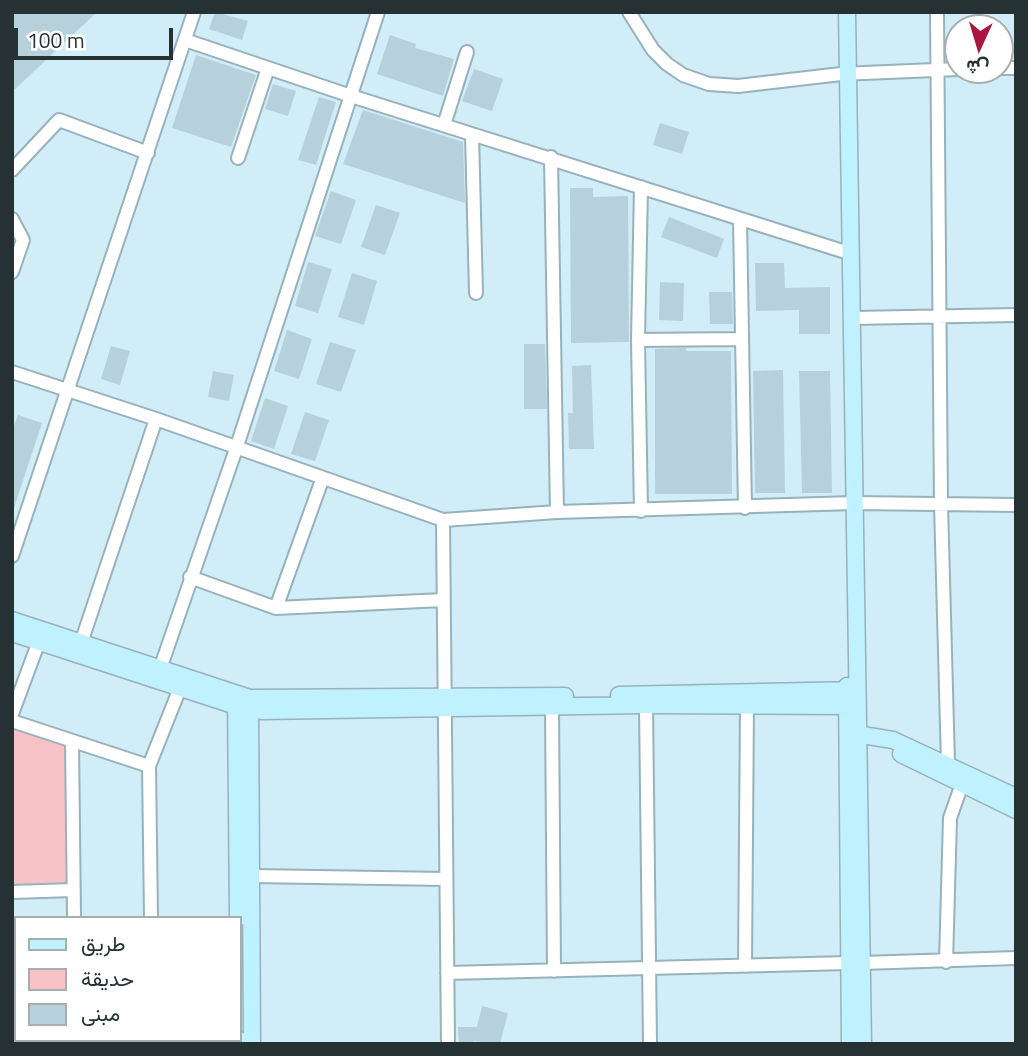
<!DOCTYPE html>
<meta charset="utf-8">
<style>
body{margin:0}
#map{position:relative;width:1028px;height:1056px;overflow:hidden;background:#d1edf7;font-family:"Titillium Web",Vazirmatn,sans-serif}
canvas{display:block}
.frame{position:absolute;inset:0;border:14px solid #263134;pointer-events:none}
.legend{position:absolute;left:14px;top:916px;width:228px;height:126px;box-sizing:border-box;background:#fff;border:2px solid #a8adae;margin:0;padding:9px 12px;list-style:none;font-size:21px;color:#263134}
.legend li{display:flex;align-items:center;gap:14px;height:35px}
.legend b{width:35px;border:2px solid #a8adae}
.north{position:absolute;left:944px;top:14px;width:70px;height:70px;box-sizing:border-box;background:#fff;border:2px solid #a8adae;border-radius:50%;rotate:184deg;font-size:19px;font-weight:700;line-height:28px;text-align:center;color:#263134}
.north::after{content:'';display:block;margin:auto;width:24px;height:32px;background:#ab1640;clip-path:polygon(50% 0,100% 100%,50% 72%,0 100%)}
.scale{position:absolute;left:14px;top:28px;width:159px;height:32px;box-sizing:border-box;border:4px solid #263134;border-top:0;padding-left:9px;font-size:21px;line-height:24px;white-space:nowrap;color:#263134;-webkit-text-stroke:5px #fff;paint-order:stroke}
</style>
<div id="map">
<canvas width="1028" height="1056"></canvas>
<div class="frame"></div>
<ul class="legend">
<li><b style="height:9px;background:#bff1fe"></b>طريق</li>
<li><b style="height:19px;background:#f7c3c7"></b>حديقة</li>
<li><b style="height:19px;background:#b6d1db"></b>مبنى</li>
</ul>
<div class="north">ش</div>
<div class="scale">100 m</div>
</div>
<script>
const ctx = document.querySelector('canvas').getContext('2d');
ctx.lineJoin = 'round';
function fill(path, color) {
  ctx.fillStyle = color;
  ctx.fill(path, 'evenodd');
}
function toPath(rows) {
  const path = new Path2D();
  for (const r of rows) {
    path.moveTo(r[0], r[1]);
    for (let i = 2; i < r.length; i += 2) path.lineTo(r[i], r[i + 1]);
  }
  return path;
}
function trace(path, color, width, dash) {
  ctx.strokeStyle = color;
  ctx.lineWidth = width;
  ctx.lineCap = dash ? 'butt' : 'round';
  ctx.setLineDash(dash || []);
  ctx.stroke(path);
}
const green = toPath([
 [15,729,65,745,67,884,12,886,12,738]
]);
const building = toPath([
 [12,12,97,12,12,92],
 [215,12,248,21,242,40,209,29],
 [390,35,416,44,415,48,454,59,443,96,377,74],
 [196,55,256,75,231,147,172,128],
 [474,69,503,79,492,111,462,101],
 [273,84,296,91,288,116,265,109],
 [319,97,336,102,316,165,298,160],
 [363,110,463,142,465,203,343,164],
 [660,123,689,132,682,154,653,145],
 [570,188,593,188,593,197,628,196,629,342,571,343],
 [331,191,356,200,341,244,315,236],
 [376,205,400,213,385,255,361,247],
 [669,217,724,239,717,258,661,237],
 [308,262,332,269,318,313,295,306],
 [755,263,784,263,785,288,830,287,830,334,799,334,799,310,756,311],
 [352,273,377,281,364,325,338,317],
 [660,282,684,283,683,321,659,320],
 [709,292,732,292,733,324,710,324],
 [287,330,312,339,299,379,274,371],
 [330,342,356,350,341,392,316,384],
 [524,344,545,344,547,409,524,409],
 [111,346,130,351,120,385,101,379],
 [686,348,686,351,731,351,732,494,655,494,655,349],
 [591,365,594,449,569,449,568,413,573,413,572,366],
 [783,370,785,493,755,493,753,371],
 [213,371,234,375,229,401,208,397],
 [799,371,830,371,832,493,802,493],
 [265,398,288,406,274,449,251,441],
 [305,412,329,420,315,461,291,454],
 [18,415,42,423,14,508,12,431],
 [482,1006,508,1013,500,1044,473,1041,473,1044,459,1044,458,1027,477,1027]
]);
const street = toPath([
 [629,12,653,50,667,64,683,75,709,84,738,86,841,74,958,69],
 [937,12,941,505,948,763],
 [185,40,351,96,852,254],
 [1000,68,1016,68],
 [444,125,467,52],
 [472,134,476,293],
 [551,157,557,512],
 [238,158,268,68],
 [12,170,59,120,148,153],
 [641,187,638,340,641,511],
 [12,219,23,240,12,272],
 [740,220,745,508],
 [853,318,1016,315],
 [638,340,741,339],
 [12,372,156,419,443,520,557,512,854,503,1016,505],
 [443,520,448,1044],
 [12,556,194,12],
 [190,577,276,608,443,600],
 [276,608,322,480],
 [81,643,156,419],
 [160,669,236,449,378,12],
 [646,705,650,1044],
 [552,707,554,971],
 [12,714,39,641],
 [12,721,149,766],
 [72,741,74,918],
 [251,876,446,879],
 [12,892,73,890],
 [151,918,149,766,180,688],
 [946,962,950,818,962,784],
 [862,963,1016,958],
 [745,966,747,705],
 [447,973,849,963],
 [12,974,16,974],
 [79,1040,79,1044]
]);
const secondary = toPath([
 [847,12,863,1044],
 [12,620,250,698,565,696],
 [12,633,236,706,262,711,646,705,855,706],
 [847,686,850,1044],
 [619,695,855,690],
 [236,697,238,918],
 [250,700,252,1044],
 [850,733,893,740,1016,797],
 [901,754,1016,810],
 [239,1040,239,1044]
]);
fill(green, '#f7c3c7');
fill(building, '#b6d1db');
trace(street, '#97b2bb', 16);
trace(secondary, '#97b2bb', 19);
trace(street, '#fff', 12);
trace(secondary, '#bff1fe', 16);
</script>
